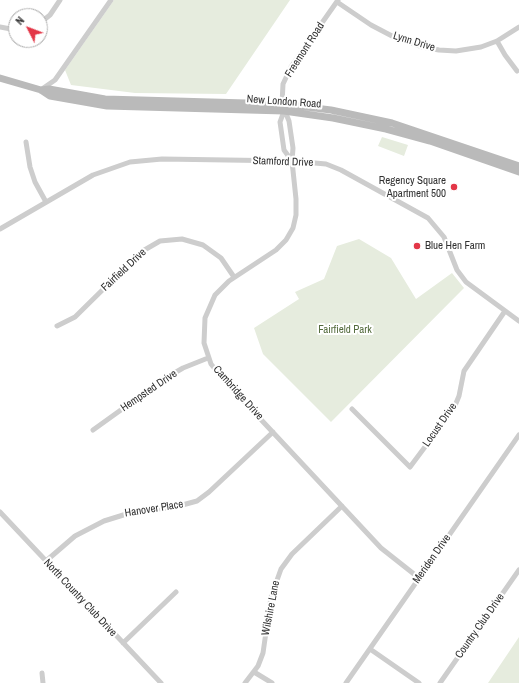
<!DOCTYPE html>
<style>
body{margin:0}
#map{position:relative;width:519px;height:683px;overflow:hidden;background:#fff;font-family:"Archivo Narrow",sans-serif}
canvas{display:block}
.north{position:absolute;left:8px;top:8px;width:40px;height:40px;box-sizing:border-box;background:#fff;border:1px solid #acacac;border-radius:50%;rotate:312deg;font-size:11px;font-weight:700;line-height:16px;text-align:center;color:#303030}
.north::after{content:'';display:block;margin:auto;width:14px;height:18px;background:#e33647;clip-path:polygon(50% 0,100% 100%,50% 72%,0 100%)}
</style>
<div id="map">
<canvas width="519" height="683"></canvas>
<div class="north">N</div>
</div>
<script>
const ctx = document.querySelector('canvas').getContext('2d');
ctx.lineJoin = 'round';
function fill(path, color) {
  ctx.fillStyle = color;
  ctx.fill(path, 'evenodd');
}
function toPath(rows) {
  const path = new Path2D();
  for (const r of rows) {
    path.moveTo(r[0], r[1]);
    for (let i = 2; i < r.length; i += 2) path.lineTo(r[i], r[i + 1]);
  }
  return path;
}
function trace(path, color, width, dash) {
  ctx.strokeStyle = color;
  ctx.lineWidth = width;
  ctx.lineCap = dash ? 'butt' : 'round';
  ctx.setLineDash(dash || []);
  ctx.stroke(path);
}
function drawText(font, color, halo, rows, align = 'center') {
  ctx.font = font + ' "Archivo Narrow",sans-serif';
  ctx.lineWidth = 4;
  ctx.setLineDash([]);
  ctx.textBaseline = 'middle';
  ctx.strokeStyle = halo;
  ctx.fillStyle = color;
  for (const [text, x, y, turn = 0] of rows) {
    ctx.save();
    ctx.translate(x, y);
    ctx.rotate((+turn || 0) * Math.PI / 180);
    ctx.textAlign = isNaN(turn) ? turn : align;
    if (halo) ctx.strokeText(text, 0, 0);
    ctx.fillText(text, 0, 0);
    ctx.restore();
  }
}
const green = toPath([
 [114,0,290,0,226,94,135,93,71,85,65,70],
 [382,137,408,145,404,156,378,146],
 [359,239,391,258,416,299,452,273,464,288,331,422,263,354,254,328,299,299,295,292,324,279,337,246],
 [519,637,519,683,488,683]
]);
const street = toPath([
 [338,0,291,67,283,84,282,104,289,121,293,148,292,161,296,199,296,215,293,228,286,240,276,250,229,281,215,295,205,318,204,343,211,364,224,380,381,548,419,578],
 [337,2,371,25,392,36,422,47,439,50,456,51,481,47,497,41,519,27],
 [40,23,50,15,60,0],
 [0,27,16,30],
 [497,41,505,55,517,71],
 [42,89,55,80,111,0],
 [284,111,280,122,284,150,292,161],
 [26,142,30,167,35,182,46,202],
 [0,229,93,175,130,162,162,159,292,161,326,164,341,170,428,218,444,237,457,270,466,282,519,321],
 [57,326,75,317,141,252,160,241,182,239,203,245,221,258,234,277],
 [352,409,410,467,454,408,459,396,464,371,505,311],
 [93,430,164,379,183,368,208,358],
 [0,512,161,683],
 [46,561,75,536,104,521,133,512,175,507,197,501,209,492,273,432],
 [123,643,176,592],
 [370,649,419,683],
 [254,672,272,683],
 [42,673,43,683],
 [245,683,258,666,263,653,271,597,281,569,292,554,342,506],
 [346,683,519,435],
 [440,683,519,570]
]);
const secondary = toPath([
 [0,78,41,90,50,96,107,106,284,111,333,118,386,129,430,141,519,172],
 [41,90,49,89,105,99,282,104,331,110,392,123,519,166]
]);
const markers = [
 [454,187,4,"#e33647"],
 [417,246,4,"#e33647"]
];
const streetNames = [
 ["Lynn Drive",414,42,17],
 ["Freemont Road",305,50,-57],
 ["New London Road",284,102,4],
 ["Stamford Drive",283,162,2],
 ["Fairfield Drive",124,270,-43],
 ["Hempsted Drive",149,391,-34],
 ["Cambridge Drive",238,393,48],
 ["Locust Drive",440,425,-55],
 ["Hanover Place",154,509,-9],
 ["Meriden Drive",432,559,-55],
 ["North Country Club Drive",80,598,47],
 ["Wilshire Lane",271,608,-79],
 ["Country Club Drive",480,626,-55]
];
const poiNames = [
 ["Regency Square",446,181],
 ["Apartment 500",446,194],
 ["Blue Hen Farm",425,246,"left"]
];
const parkNames = [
 ["Fairfield Park",345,330]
];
fill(green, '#e6ecde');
trace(street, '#cdcdcd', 5);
trace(secondary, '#bababa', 7);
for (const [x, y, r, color] of markers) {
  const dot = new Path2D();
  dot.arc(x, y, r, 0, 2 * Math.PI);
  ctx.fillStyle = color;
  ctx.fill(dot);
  trace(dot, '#fff', 1.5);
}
drawText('11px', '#303030', '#fff', streetNames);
drawText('11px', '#303030', '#fff', poiNames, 'right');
drawText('11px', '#546b3d', '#fff', parkNames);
</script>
